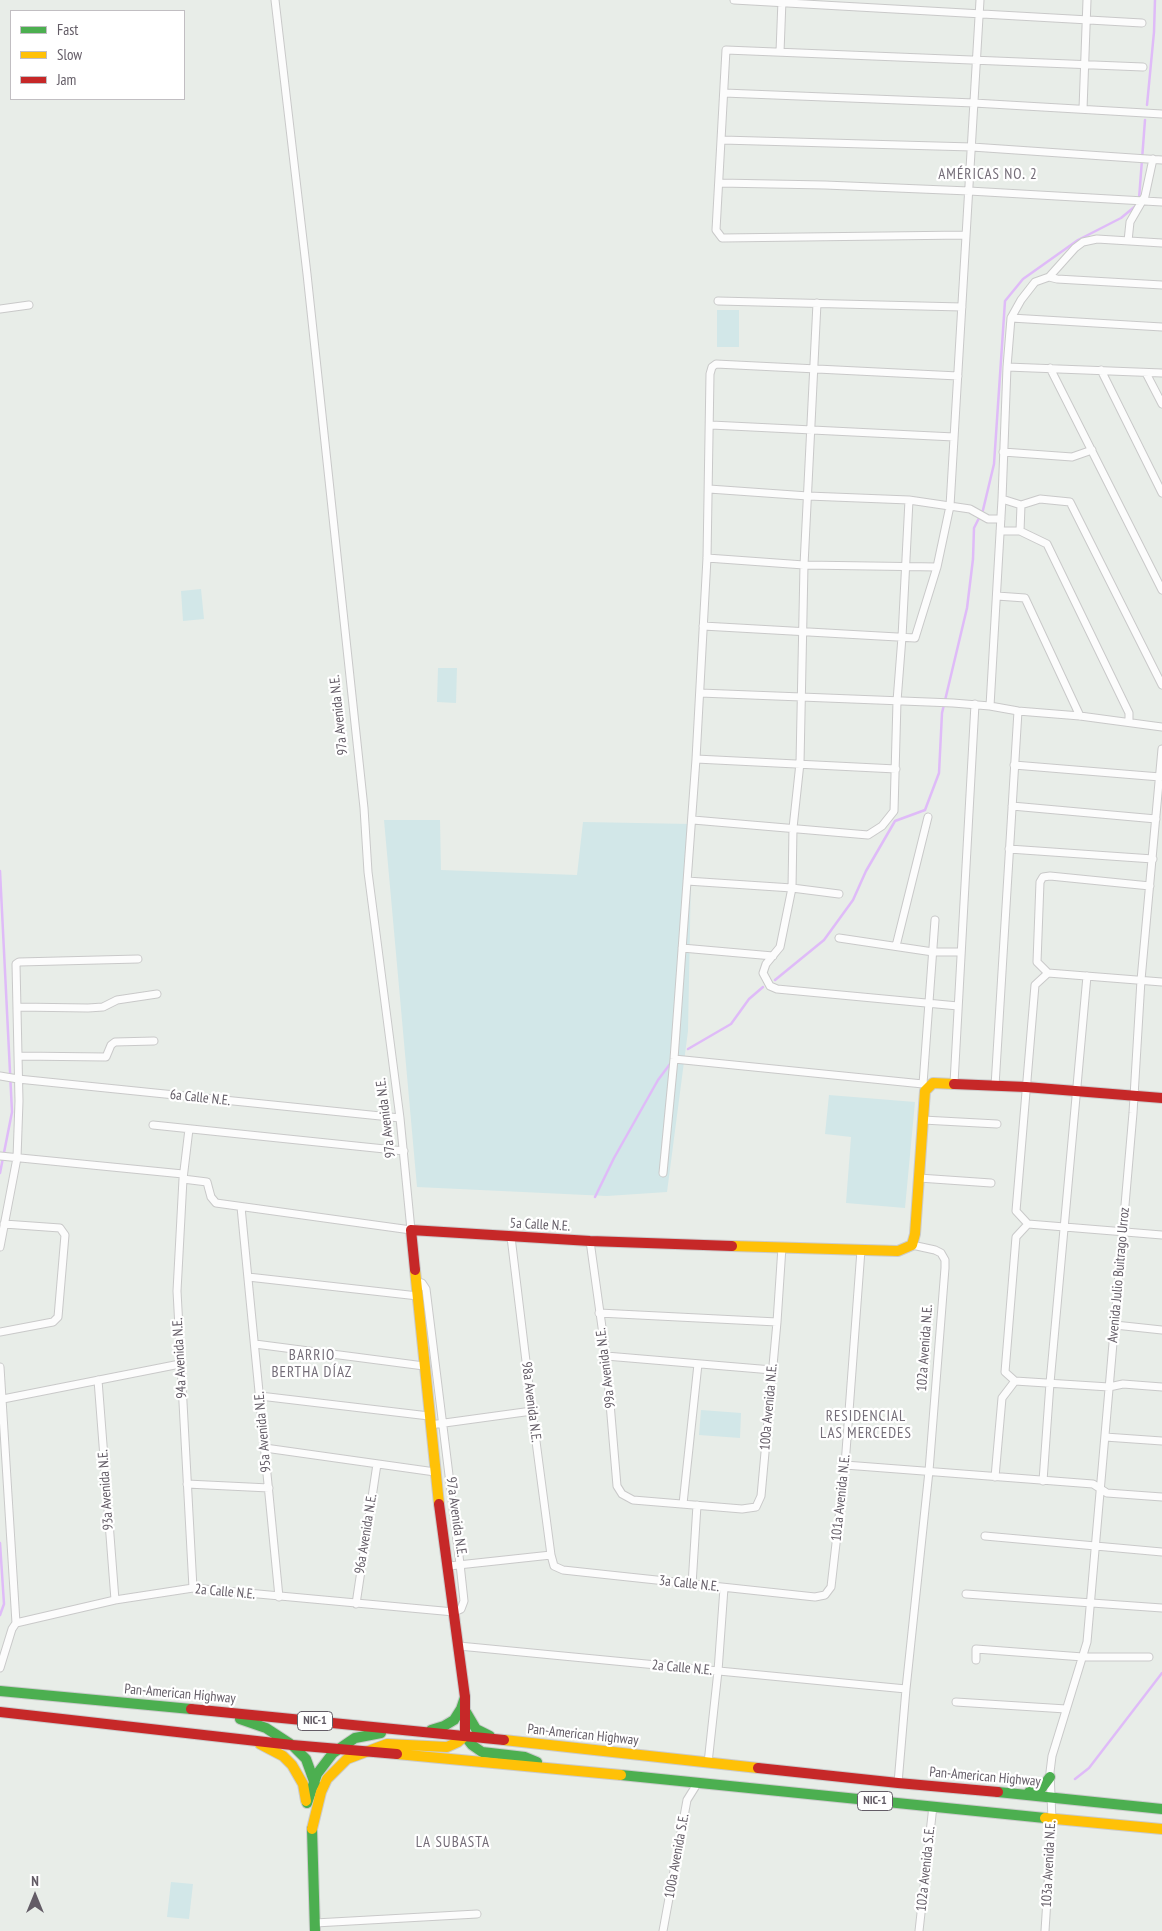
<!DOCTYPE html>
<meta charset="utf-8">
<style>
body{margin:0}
#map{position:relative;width:1162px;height:1931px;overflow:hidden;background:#e8ede8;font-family:"PT Sans Narrow",sans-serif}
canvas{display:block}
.legend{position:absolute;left:10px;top:10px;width:175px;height:90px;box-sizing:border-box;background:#fff;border:1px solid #c1bec2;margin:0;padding:6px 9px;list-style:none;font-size:15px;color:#635c66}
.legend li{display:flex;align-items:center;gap:10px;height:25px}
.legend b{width:25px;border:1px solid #c1bec2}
.north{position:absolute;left:10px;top:1871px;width:50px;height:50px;-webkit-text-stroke:4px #fff;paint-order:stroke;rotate:0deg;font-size:14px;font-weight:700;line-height:20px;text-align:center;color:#635c66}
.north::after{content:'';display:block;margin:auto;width:18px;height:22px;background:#635c66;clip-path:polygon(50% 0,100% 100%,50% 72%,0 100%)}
</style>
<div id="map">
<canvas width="1162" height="1931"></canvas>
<ul class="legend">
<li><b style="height:6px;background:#4caf50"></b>Fast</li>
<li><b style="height:6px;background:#ffc107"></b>Slow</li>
<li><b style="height:6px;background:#c62828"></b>Jam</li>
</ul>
<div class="north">N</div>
</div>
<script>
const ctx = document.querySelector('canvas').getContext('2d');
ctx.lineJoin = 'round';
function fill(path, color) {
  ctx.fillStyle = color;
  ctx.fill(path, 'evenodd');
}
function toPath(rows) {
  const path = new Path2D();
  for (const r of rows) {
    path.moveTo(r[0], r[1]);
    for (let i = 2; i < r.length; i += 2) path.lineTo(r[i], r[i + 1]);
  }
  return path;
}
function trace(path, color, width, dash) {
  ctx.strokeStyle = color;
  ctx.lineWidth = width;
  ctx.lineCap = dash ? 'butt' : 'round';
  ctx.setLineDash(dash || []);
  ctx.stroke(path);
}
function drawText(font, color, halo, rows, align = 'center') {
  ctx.font = font + ' "PT Sans Narrow",sans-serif';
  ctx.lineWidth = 4.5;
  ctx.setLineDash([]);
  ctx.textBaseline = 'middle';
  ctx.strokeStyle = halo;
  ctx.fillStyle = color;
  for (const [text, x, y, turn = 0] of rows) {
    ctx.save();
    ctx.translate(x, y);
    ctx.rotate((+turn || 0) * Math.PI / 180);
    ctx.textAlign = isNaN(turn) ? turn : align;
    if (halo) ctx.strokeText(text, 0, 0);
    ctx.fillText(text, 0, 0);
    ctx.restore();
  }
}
const green = toPath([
 [717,310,739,310,739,347,717,347],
 [201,589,204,619,183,621,181,591],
 [438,668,457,668,456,703,437,702],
 [384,820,440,820,441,870,577,875,583,822,692,824,688,1031,667,1192,607,1196,417,1187],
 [829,1095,915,1102,905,1208,846,1203,851,1137,825,1134],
 [701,1410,741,1413,740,1438,699,1435],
 [171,1882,193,1884,189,1919,167,1917]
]);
const stream = toPath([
 [1147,105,1154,32,1155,0],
 [1139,199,1145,120],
 [0,871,12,1112,0,1173],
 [775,980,824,940,853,900,866,871,895,821,925,810,939,773,942,713,967,608,973,559,974,528,983,510,994,464,1005,301,1023,279,1078,240,1121,218,1138,204],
 [688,1049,731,1024,749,999,763,987],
 [595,1197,614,1158,658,1080,670,1064],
 [0,1543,4,1604,0,1615],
 [1075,1779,1089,1768,1162,1673]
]);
const street = toPath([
 [734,0,1142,23],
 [780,52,782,0],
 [724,93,974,103,1162,114],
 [1083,109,1087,0],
 [722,140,972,147,1162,160],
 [719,183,825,185,969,191,1162,202],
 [966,235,722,238,716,230,726,50,1143,67],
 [1128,241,1130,222,1145,196,1153,159],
 [1162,243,1097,239,1083,242,1075,248,1049,277,1035,282,1021,300,1011,318,1007,367,1002,499,990,706,1018,711,1080,716,1162,727],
 [1049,277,1057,279,1162,285],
 [718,301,962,307],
 [817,303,804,565,800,763,793,828,792,888,780,947,766,964,763,973,770,986,777,989,958,1006],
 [0,309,29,305],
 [1011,318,1162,327],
 [1007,367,1162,373],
 [1050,368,1162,590],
 [1101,370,1162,493],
 [1146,373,1162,404],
 [711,425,954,437],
 [1003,452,1072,457,1092,450],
 [709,489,808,496,909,500,970,509,988,519,1001,519],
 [1002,499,1021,505,1020,531],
 [1021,505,1040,499,1070,502,1162,685],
 [1000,531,1020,531,1047,544,1129,713,1129,722],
 [707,558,804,565,937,567],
 [997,596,1025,598,1080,716],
 [703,626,915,638,937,567,950,506,980,0],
 [700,693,953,703,990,706],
 [696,759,896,769],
 [1014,765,1160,777],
 [1012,806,1156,819],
 [693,820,868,835,882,826,894,811,897,701,902,637,909,500],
 [1009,849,1153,859],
 [687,881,792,888,839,894],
 [839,938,933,952,961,952],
 [896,946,928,817],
 [682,948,773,956],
 [1048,973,1162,982],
 [17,1007,88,1008,103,1007,117,1000,157,994],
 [18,1056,106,1057,111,1045,115,1042,154,1041],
 [674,1059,923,1084,928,1087],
 [0,1076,18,1079,400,1118],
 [954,1083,975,704],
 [923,1084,935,920],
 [995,1086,1018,711],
 [923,1120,997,1124],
 [153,1125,404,1151],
 [189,1129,183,1179,177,1291,193,1588],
 [0,1156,183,1174],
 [663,1173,674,1059,696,759,707,558,710,374,712,367,716,364,958,376],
 [919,1178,991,1183],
 [183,1179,207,1182,211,1197,216,1203,411,1230,400,1118,368,872,364,808,307,274,275,0],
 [241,1207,279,1597],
 [1028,1224,1162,1235],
 [511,1237,532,1411,551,1555,554,1566,563,1570,815,1597,825,1595,831,1587,845,1465,861,1250],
 [590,1241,606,1356,617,1486,622,1494,633,1500,742,1509,756,1507,761,1496,777,1322,782,1247],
 [0,1247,17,1158,19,1101,16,964,19,962,138,959],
 [248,1277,418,1296],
 [599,1313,777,1322],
 [1115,1325,1162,1330],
 [0,1332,53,1322,58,1317,65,1235,60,1228,4,1224],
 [255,1344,424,1366],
 [606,1356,772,1370],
 [0,1367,16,1623],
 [98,1380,115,1600],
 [1015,1381,1109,1387,1123,1384,1162,1387],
 [260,1396,429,1416],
 [3,1399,180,1364],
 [430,1425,532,1411],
 [1105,1437,1162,1441],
 [265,1448,435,1472],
 [845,1465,1093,1484,1107,1493,1162,1497],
 [995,1477,1002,1398,1015,1381,1005,1372,1016,1237,1028,1224,1016,1211,1035,985,1048,973,1037,962,1040,882,1043,877,1050,876,1150,886],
 [1043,1481,1050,1383,1087,976],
 [187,1484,269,1488],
 [683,1504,698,1364],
 [985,1536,1162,1552],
 [449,1566,551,1555],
 [692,1585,697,1505],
 [966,1594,1162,1608],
 [356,1604,377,1464],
 [459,1646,906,1689],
 [976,1660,976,1649,1083,1657,1149,1657],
 [0,1668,12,1629,16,1623,115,1600,193,1588,454,1612,461,1609,464,1601,460,1564,426,1289,422,1283,416,1282],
 [956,1702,1066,1709],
 [708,1763,718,1671,724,1588],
 [898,1783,906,1689,929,1471,945,1268,945,1260,941,1253,935,1250,912,1245],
 [315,1923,477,1914],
 [663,1931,687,1800,697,1784],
 [919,1931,933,1806],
 [1045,1931,1052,1820,1050,1772,1052,1756,1087,1642,1133,1113,1141,980,1162,749]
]);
const fast = toPath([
 [0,1691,191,1709],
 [466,1712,476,1729,490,1736],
 [240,1719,266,1728,292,1745,306,1759,315,1784],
 [431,1730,444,1726,454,1720,461,1709,465,1697],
 [465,1736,472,1745,482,1752,525,1757,537,1762],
 [621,1775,1045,1818],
 [998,1792,1162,1809],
 [1029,1792,1041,1789,1050,1777],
 [307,1803,317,1774,333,1753,355,1738,381,1733],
 [312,1829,315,1931]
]);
const slow = toPath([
 [732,1246,898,1251,912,1245,915,1234,925,1091,933,1083,954,1084],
 [415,1270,439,1504],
 [504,1740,758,1768],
 [260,1744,283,1756,292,1765,303,1784,306,1801],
 [397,1754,621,1775],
 [1045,1818,1162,1829],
 [312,1829,321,1792,327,1779,347,1759,387,1744,447,1747,458,1742,465,1736]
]);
const jam = toPath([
 [954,1084,1026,1087,1162,1098],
 [415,1270,411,1230,590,1241,732,1246],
 [439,1504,465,1697,465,1736],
 [191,1709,504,1740],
 [0,1712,292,1745,397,1754],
 [758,1768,898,1783,998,1792]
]);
const shields = [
 [315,1721,35],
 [875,1801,35]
];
const shieldNames = [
 ["NIC-1",315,1721],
 ["NIC-1",875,1801]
];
const streetNames = [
 ["97a Avenida N.E.",339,715,-96],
 ["6a Calle N.E.",200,1098,6],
 ["97a Avenida N.E.",386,1118,-97],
 ["5a Calle N.E.",540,1225,3],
 ["Avenida Julio Buitrago Urroz",1119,1275,-85],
 ["102a Avenida N.E.",925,1348,-86],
 ["94a Avenida N.E.",180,1358,-93],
 ["99a Avenida N.E.",606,1368,-97],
 ["98a Avenida N.E.",531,1402,83],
 ["100a Avenida N.E.",769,1407,-85],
 ["95a Avenida N.E.",263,1432,-95],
 ["93a Avenida N.E.",106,1490,-94],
 ["101a Avenida N.E.",841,1498,-84],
 ["97a Avenida N.E.",456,1517,82],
 ["96a Avenida N.E.",366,1534,-81],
 ["3a Calle N.E.",689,1584,6],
 ["2a Calle N.E.",225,1592,5],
 ["2a Calle N.E.",682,1668,5],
 ["Pan-American Highway",180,1694,5],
 ["Pan-American Highway",583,1735,6],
 ["Pan-American Highway",985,1777,5],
 ["100a Avenida S.E.",677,1856,-80],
 ["103a Avenida N.E.",1049,1864,-87],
 ["102a Avenida S.E.",926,1869,-84]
];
const neighbourhoodNames = [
 ["AMÉRICAS NO. 2",988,175],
 ["BARRIO",312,1356],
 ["BERTHA DÍAZ",312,1373],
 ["RESIDENCIAL",866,1417],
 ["LAS MERCEDES",866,1434],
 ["LA SUBASTA",453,1843]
];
fill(green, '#d2e7e8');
trace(stream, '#dfbbf8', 2.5);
trace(street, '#c9c9c9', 9);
trace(fast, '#cbcbcc', 12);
trace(slow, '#cbcbcc', 12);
trace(jam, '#cbcbcc', 12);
trace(street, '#fcfcfc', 7);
trace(fast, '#4caf50', 10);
trace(slow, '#ffc107', 10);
trace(jam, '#c62828', 10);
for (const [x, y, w] of shields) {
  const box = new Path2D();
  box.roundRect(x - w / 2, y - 9.5, w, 19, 4);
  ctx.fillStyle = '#fff';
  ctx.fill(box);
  trace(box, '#635c66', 1);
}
drawText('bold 12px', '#635c66', null, shieldNames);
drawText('14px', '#635c66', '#fff', streetNames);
ctx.letterSpacing = '1px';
drawText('15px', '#746d78', '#fff', neighbourhoodNames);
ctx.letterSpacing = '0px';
</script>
